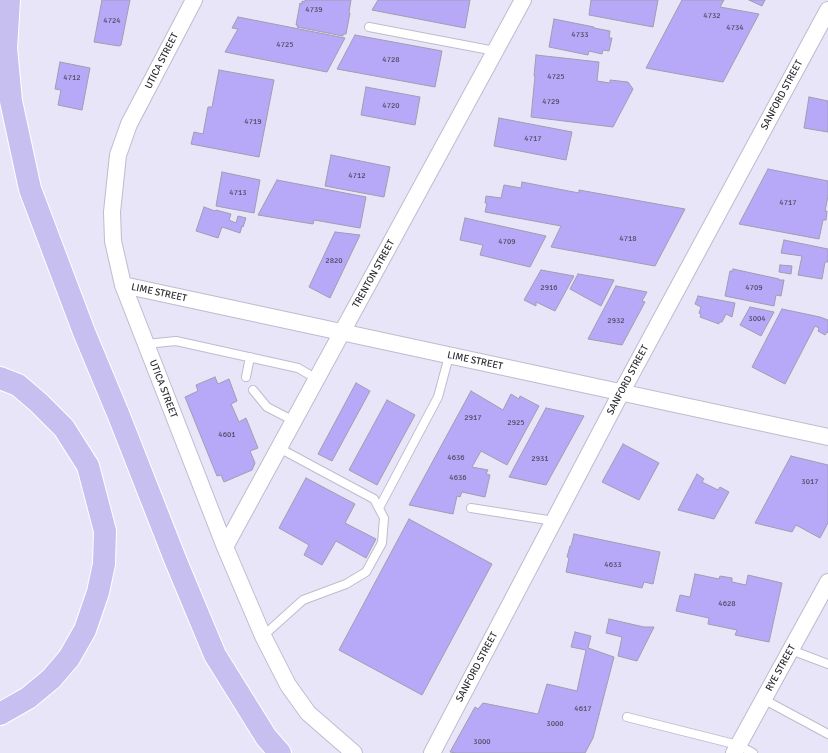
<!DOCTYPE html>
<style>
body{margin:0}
canvas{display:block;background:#e7e5f7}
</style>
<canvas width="828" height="753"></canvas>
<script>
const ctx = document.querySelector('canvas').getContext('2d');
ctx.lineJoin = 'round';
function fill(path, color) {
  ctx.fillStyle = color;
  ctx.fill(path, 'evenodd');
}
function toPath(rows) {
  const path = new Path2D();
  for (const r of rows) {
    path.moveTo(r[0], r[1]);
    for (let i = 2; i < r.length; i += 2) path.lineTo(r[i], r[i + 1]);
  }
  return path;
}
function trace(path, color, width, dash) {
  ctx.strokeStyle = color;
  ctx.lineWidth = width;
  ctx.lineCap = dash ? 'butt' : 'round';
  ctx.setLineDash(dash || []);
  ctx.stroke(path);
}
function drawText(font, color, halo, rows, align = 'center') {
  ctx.font = font + ' Signika,sans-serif';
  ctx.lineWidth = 3.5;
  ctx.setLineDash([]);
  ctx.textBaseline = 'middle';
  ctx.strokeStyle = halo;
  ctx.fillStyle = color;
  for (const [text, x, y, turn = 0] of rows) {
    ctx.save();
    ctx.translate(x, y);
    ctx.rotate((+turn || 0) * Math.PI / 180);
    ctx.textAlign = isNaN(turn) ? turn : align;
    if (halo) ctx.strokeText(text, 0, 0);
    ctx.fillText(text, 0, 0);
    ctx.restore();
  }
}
const building = toPath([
 [102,0,130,0,121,45,119,46,94,42,102,0],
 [305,0,351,0,349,12,350,13,346,34,343,34,343,36,297,27,298,25,296,25,300,3,302,4,302,1,305,2,305,0],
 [378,0,470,0,465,28,372,10,378,0],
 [591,0,658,0,653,27,589,15,591,0],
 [682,0,724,0,720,7,759,14,723,82,646,68,682,0],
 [749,0,765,0,762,6,749,0],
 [238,17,345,38,327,72,225,52,238,29,232,28,238,17],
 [554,19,594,27,594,28,610,31,609,38,612,38,609,51,603,50,602,54,589,51,588,55,549,47,554,19],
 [355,35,442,51,435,87,337,69,355,35],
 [536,55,599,62,597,81,610,83,610,80,628,82,633,89,613,127,531,117,535,76,534,76,536,55],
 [60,62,90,68,82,110,58,105,61,90,55,89,60,62],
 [219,70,274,80,259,157,191,144,194,132,203,134,208,107,212,107,219,70],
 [366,87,420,97,415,125,361,115,366,87],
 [809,97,828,101,828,132,804,128,809,97],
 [499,118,572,132,566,160,494,146,499,118],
 [331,155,390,167,384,197,325,186,331,155],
 [768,169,828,181,828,196,825,211,827,211,826,220,823,220,819,239,739,224,768,169],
 [222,172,260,180,254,213,216,206,222,172],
 [277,180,366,197,360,228,314,220,313,224,258,215,277,180],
 [522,182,579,193,579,190,685,209,655,266,551,247,561,226,485,212,487,203,485,203,486,196,501,198,504,185,521,188,522,182],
 [204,207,215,211,216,210,231,214,229,220,236,223,238,216,246,218,243,227,242,226,240,233,222,227,218,238,196,231,204,207],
 [465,218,546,236,530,267,480,255,483,245,460,240,465,218],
 [335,232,360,235,330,298,309,287,335,232],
 [784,240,828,249,828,262,825,262,822,279,798,275,802,256,781,253,784,240],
 [780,265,792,266,791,274,779,272,780,265],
 [733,269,779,279,779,280,784,280,781,296,776,295,774,306,725,296,730,271,733,271,733,269],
 [541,270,574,276,555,311,536,302,536,306,524,300,541,270],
 [578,274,614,280,601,306,570,289,578,274],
 [616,286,647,292,642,301,645,302,622,345,588,339,616,286],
 [698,296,735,303,732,317,726,314,722,322,719,322,719,324,700,317,701,315,699,313,701,307,695,304,698,296],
 [750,307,774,312,761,336,740,325,750,307],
 [782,309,820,317,828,320,828,333,827,332,825,335,818,331,819,328,815,326,785,384,752,367,782,309],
 [215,377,218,384,229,379,237,401,231,404,239,422,246,418,258,448,250,451,255,463,252,470,224,482,221,475,217,476,185,397,198,391,196,385,215,377],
 [356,383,370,391,332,461,318,454,356,383],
 [471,391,503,410,511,394,519,399,520,396,539,406,507,465,481,451,472,467,488,470,486,474,490,475,485,497,462,492,460,497,457,496,453,514,409,505,471,391],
 [387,400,415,415,377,485,349,470,387,400],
 [546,408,584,416,546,485,509,477,546,408],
 [623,444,659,463,639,500,602,482,623,444],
 [791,456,828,465,828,523,820,538,796,525,792,532,755,523,791,456],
 [697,474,704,479,702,482,718,490,720,487,729,492,714,519,678,510,697,474],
 [306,478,355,504,345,523,376,539,366,558,336,541,322,565,304,555,309,545,279,528,306,478],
 [409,519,492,564,422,695,339,650,409,519],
 [574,534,660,552,653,584,644,582,642,588,566,572,569,558,567,557,570,546,571,546,574,534],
 [695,574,719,579,720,576,732,578,732,582,746,585,748,575,782,583,769,642,735,635,737,630,708,624,709,618,676,611,680,595,690,597,695,574],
 [609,619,644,627,654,627,637,661,618,656,622,637,606,633,609,619],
 [575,632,591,636,588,648,614,657,593,738,585,753,456,753,450,752,475,707,478,709,483,703,538,714,547,684,577,691,586,650,571,647,575,632]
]);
const lane = toPath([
 [369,27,495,51],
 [146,344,176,341,298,368,317,379],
 [246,377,250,357],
 [253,390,267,407,294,421],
 [379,508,438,397,449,356],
 [471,508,554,521],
 [263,636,303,600,346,584,366,572,382,543,384,518,374,499,279,448],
 [791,650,828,664],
 [763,699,828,734],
 [627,717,738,745,753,753]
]);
const street = toPath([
 [194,0,129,124,118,155,112,212,113,241,123,285,225,547,263,636,288,685,308,713,354,753],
 [123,285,828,437],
 [225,547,523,0],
 [432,753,621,393,828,10],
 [734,753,828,582]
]);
const highway = toPath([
 [9,0,6,48,11,101,30,189,84,332,119,416,175,559,215,655,266,737,280,753],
 [0,378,18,385,39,403,64,428,88,466,105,531,104,564,98,592,85,630,69,658,51,679,28,698,0,714]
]);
const numberNames = [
 ["4739",314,10],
 ["4732",712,16],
 ["4724",112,21],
 ["4734",735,28],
 ["4733",580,35],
 ["4725",285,45],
 ["4728",391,60],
 ["4725",556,77],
 ["4712",72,78],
 ["4729",551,102],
 ["4720",391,106],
 ["4719",253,122],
 ["4717",533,139],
 ["4712",357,176],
 ["4713",238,193],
 ["4717",788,203],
 ["4718",628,239],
 ["4709",507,242],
 ["2820",334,261],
 ["2916",549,288],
 ["4709",754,288],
 ["3004",757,319],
 ["2932",616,321],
 ["2917",473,418],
 ["2925",516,423],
 ["4601",227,435],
 ["4636",456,458],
 ["2931",540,459],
 ["4636",458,478],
 ["3017",810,482],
 ["4633",613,565],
 ["4628",727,604],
 ["4617",583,709],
 ["3000",555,724],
 ["3000",482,742]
];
const streetNames = [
 ["UTICA STREET",162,61,-63],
 ["SANFORD STREET",782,95,-62],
 ["TRENTON STREET",374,274,-61],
 ["LIME STREET",159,293,12],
 ["LIME STREET",475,361,12],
 ["SANFORD STREET",628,380,-62],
 ["UTICA STREET",163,389,69],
 ["SANFORD STREET",477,667,-62],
 ["RYE STREET",781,668,-61]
];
fill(building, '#b7a9f7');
trace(building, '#a09eae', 1);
trace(lane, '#bebccd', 10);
trace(street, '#bebccd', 18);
trace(highway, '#fff', 24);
trace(lane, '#fff', 8);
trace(street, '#fff', 16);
trace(highway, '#c6bfef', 22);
drawText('8px', '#514d66', null, numberNames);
drawText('10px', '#2f2e35', '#fff', streetNames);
</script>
